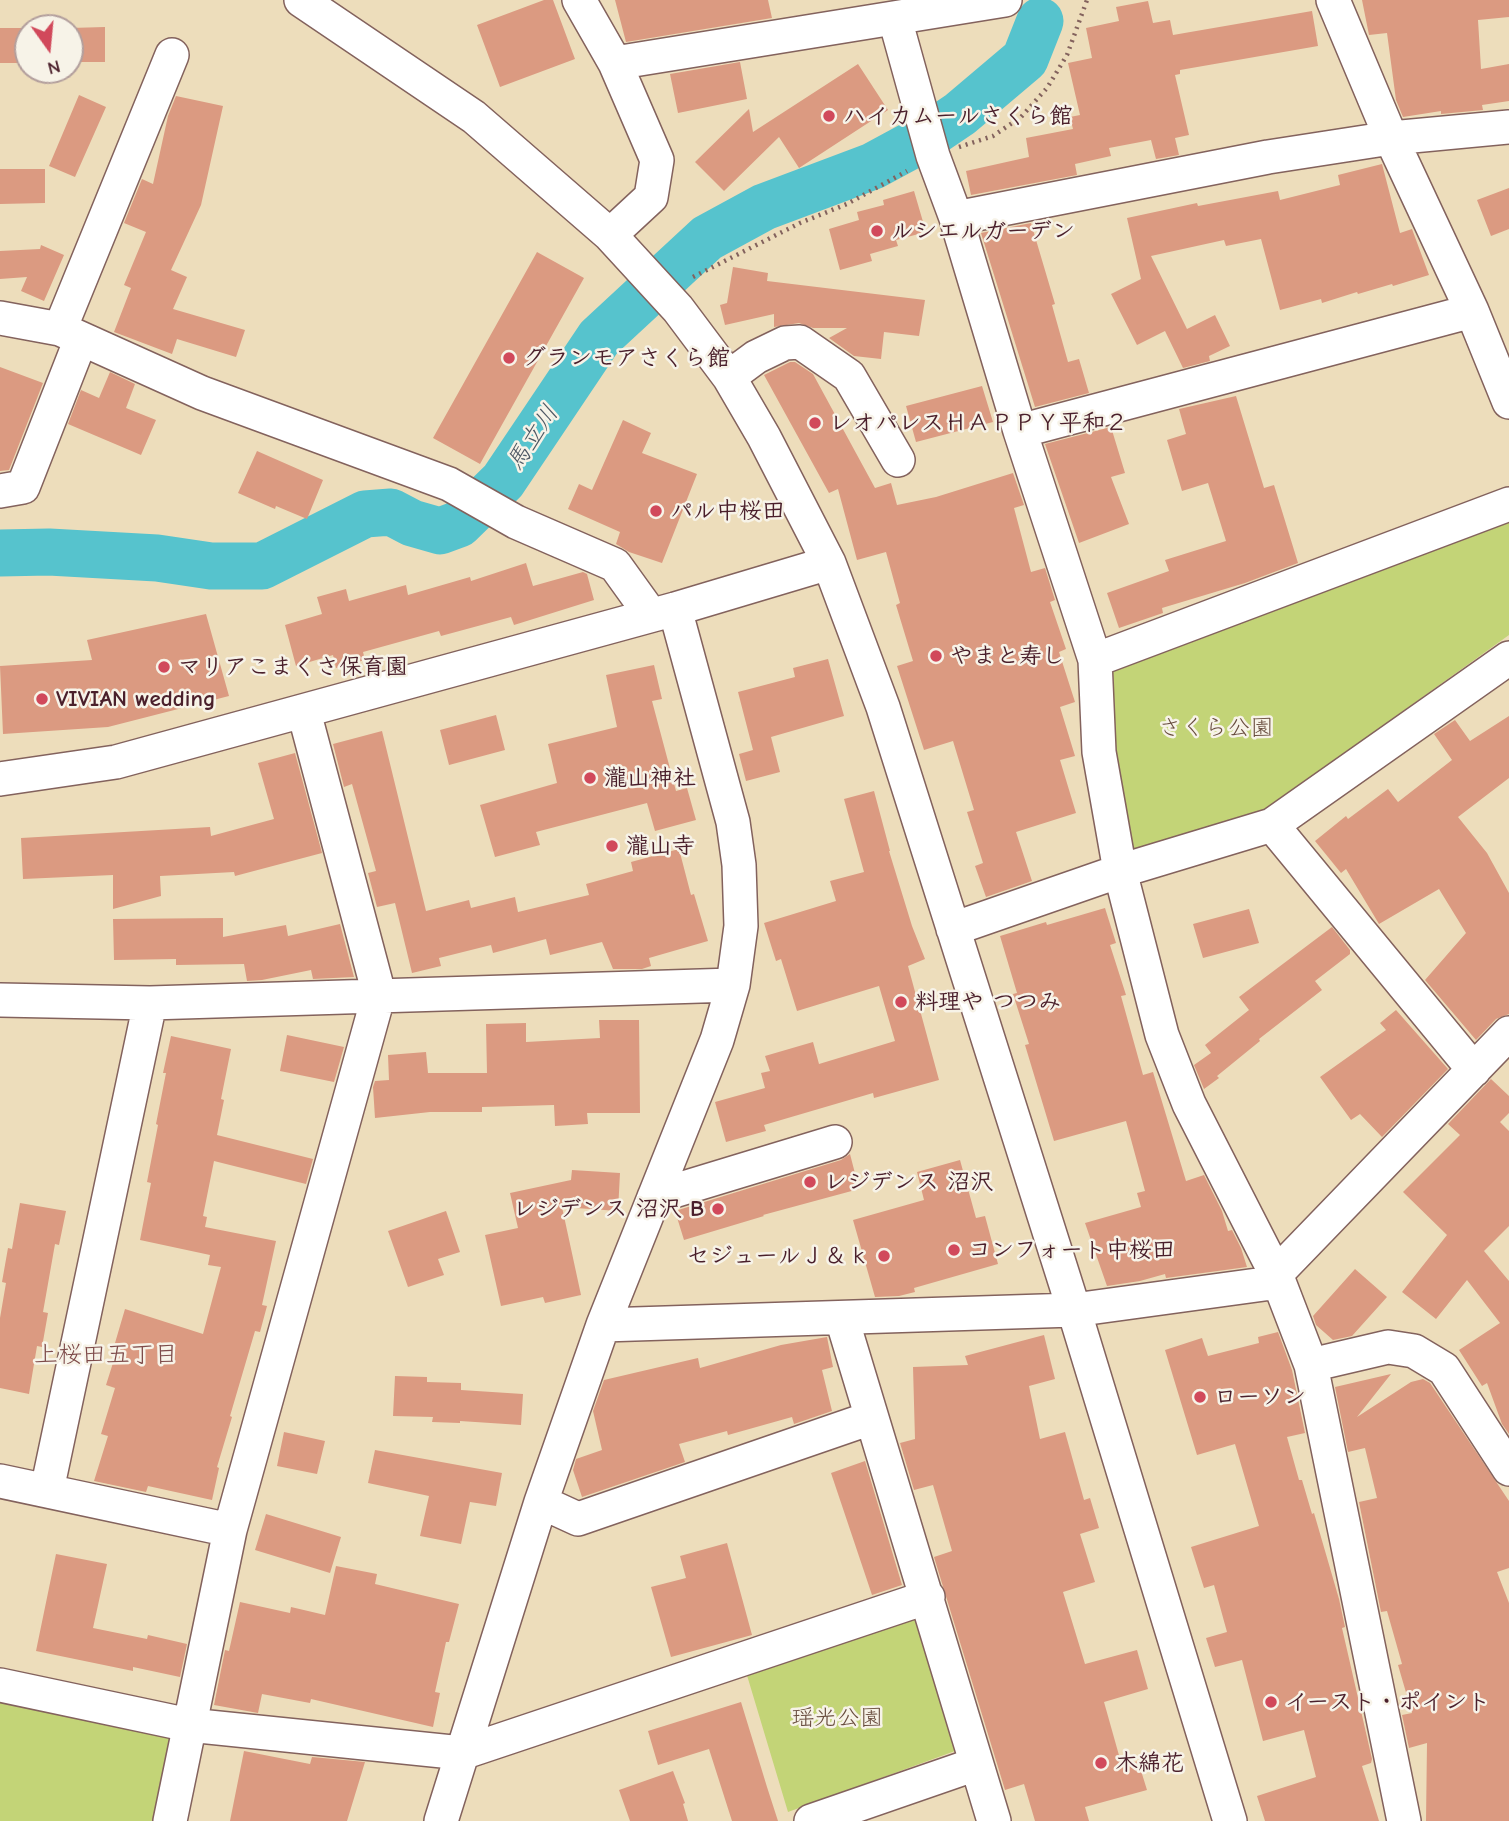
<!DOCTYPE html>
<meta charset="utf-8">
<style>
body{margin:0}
#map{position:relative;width:1509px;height:1821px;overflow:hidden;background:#edddbb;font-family:"Comic Neue",sans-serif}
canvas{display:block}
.north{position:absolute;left:14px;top:14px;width:70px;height:70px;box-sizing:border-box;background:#f7f3e8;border:2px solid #b29e9c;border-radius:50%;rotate:165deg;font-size:19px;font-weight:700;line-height:28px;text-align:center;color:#4a1f2b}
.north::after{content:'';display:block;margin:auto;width:24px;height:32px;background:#d1495b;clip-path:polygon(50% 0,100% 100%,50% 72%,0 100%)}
</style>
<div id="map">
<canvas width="1509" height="1821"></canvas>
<div class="north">N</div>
</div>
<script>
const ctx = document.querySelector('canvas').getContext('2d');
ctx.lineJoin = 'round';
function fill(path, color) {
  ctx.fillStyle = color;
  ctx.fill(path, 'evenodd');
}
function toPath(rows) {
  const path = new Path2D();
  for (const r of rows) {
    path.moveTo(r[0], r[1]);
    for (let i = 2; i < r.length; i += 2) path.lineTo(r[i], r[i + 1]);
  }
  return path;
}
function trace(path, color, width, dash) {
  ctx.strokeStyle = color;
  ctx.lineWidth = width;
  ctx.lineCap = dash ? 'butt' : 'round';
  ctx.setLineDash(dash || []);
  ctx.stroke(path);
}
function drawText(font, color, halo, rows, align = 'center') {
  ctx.font = font + ' "Comic Neue","Klee One",sans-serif';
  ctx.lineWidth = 5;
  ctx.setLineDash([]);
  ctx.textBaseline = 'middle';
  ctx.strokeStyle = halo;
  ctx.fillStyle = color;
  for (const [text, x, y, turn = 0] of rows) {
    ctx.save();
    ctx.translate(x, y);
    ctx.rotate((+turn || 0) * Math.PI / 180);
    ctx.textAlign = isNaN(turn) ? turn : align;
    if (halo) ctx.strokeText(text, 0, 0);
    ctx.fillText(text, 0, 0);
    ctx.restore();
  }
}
const green = toPath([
 [1509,520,1509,635,1261,813,1129,852,1115,749,1113,666],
 [916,1615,955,1751,788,1812,746,1672],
 [0,1699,175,1737,159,1821,0,1821]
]);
const river = toPath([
 [0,553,49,552,157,558,211,566,262,566,365,514,391,512,412,523,440,531,459,524,503,481,599,338,707,238,764,207,873,166,923,139,960,114,1025,59,1040,21]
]);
const building = toPath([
 [544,0,553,0,575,59,500,87,477,25],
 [615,0,768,0,772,18,626,42],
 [1362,0,1509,0,1509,17,1478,20,1481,69,1509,64,1509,101,1482,105,1483,110,1441,114,1441,111,1403,117,1396,100,1387,33,1369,35],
 [1148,1,1153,23,1170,20,1173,35,1312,11,1318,46,1180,70,1180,74,1175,75,1189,135,1175,138,1179,155,1156,159,1151,140,1109,148,1111,156,1075,164,1077,175,971,195,966,171,1029,157,1026,138,1073,129,1070,117,1080,115,1068,63,1092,58,1086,28,1119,21,1116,7],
 [105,27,105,62,70,62,70,28],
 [0,28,28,28,28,63,0,63],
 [740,62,747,99,678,113,670,74],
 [858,64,888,110,799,168,779,137,724,191,695,162,749,109,753,132],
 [79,95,106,107,75,177,49,166],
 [176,96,223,106,201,205,171,270,187,277,173,309,245,330,236,357,177,339,172,354,114,332,131,288,124,285,146,232,124,223,142,179,153,184,168,116],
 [1382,164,1400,233,1412,229,1429,275,1393,286,1392,284,1358,294,1357,292,1322,303,1321,299,1280,310,1261,239,1226,246,1224,240,1151,256,1187,329,1215,315,1230,346,1209,356,1210,361,1183,368,1165,331,1137,345,1111,294,1141,279,1127,218,1197,203,1198,206,1278,191,1280,200,1340,185,1338,175],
 [0,169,45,169,45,203,0,204],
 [1509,188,1509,229,1491,236,1477,200],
 [914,191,926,232,896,240,898,246,870,254,872,261,840,270,829,229,859,220,857,212,884,205,883,200],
 [1031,223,1055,304,1052,305,1068,362,1079,359,1089,393,1035,407,981,233],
 [41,245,64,255,44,301,21,291,27,277,0,279,0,251,40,249],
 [537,252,584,278,480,464,433,438],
 [733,267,768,273,767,281,925,300,919,336,884,332,881,359,854,356,829,338,847,328,813,328,799,323,774,327,774,314,725,325,720,305,727,303],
 [790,362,795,362,813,374,875,488,891,483,897,505,936,497,1013,473,1024,505,1014,508,1031,572,1045,568,1055,600,1050,602,1066,649,1059,652,1075,702,1060,707,1075,756,1060,760,1076,813,1016,832,1032,881,986,897,975,866,983,863,967,812,974,810,953,741,924,750,897,666,913,661,896,605,900,603,886,552,857,560,838,489,829,493,764,375],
 [0,367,43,383,9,470,0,471],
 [110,372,135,384,126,408,156,420,141,455,68,424,81,390,99,398],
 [982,386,993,422,916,442,906,406],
 [1236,396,1264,488,1274,485,1298,563,1245,583,1162,608,1163,613,1119,628,1107,593,1169,571,1165,560,1226,541,1208,483,1182,491,1167,440,1186,434,1179,409],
 [623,420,651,433,642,453,697,474,662,563,629,552,616,544,620,532,568,509,579,484,592,490],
 [1111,427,1125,473,1111,477,1129,524,1079,543,1045,444],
 [257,451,323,480,307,519,276,506,275,509,238,493],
 [526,563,533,586,583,572,587,574,594,600,514,625,511,617,441,636,439,631,363,652,365,660,336,668,333,655,296,666,285,625,322,614,317,597,346,589,349,601,406,585,408,595,470,577,471,581],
 [206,614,229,696,108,727,3,734,0,666,92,660,87,640],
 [828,659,844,716,771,737,780,772,746,781,739,754,753,750,738,692,795,677,793,668],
 [654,665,662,699,652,701,676,791,687,788,696,820,655,831,647,803,536,832,540,845,495,857,480,805,557,783,548,744,617,727,606,675],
 [496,715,505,750,449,765,440,730],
 [1509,716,1509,778,1458,817,1487,853,1509,893,1509,1014,1496,1019,1476,1040,1425,980,1466,933,1439,889,1379,924,1346,869,1341,873,1315,841,1346,816,1348,819,1388,789,1398,802,1452,760,1434,734,1455,720,1470,741],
 [382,731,426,911,469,900,471,908,515,897,518,912,589,895,586,884,633,871,631,862,679,849,691,895,694,894,708,941,649,958,651,966,642,969,613,969,602,942,550,955,546,939,493,953,491,945,439,958,441,966,412,973,395,903,377,907,368,873,376,871,352,784,344,787,333,744],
 [295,753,322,853,235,876,234,872,160,876,161,896,113,909,113,875,23,879,21,838,210,827,211,836,274,819,258,763],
 [874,791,890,851,889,851,912,926,925,959,908,966,939,1080,874,1098,873,1093,764,1125,766,1131,726,1142,715,1102,765,1088,761,1073,770,1071,765,1056,813,1042,819,1064,895,1041,879,986,797,1011,781,959,776,961,764,923,836,901,830,881,864,872,844,799],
 [1105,908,1116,943,1110,945,1126,995,1121,996,1143,1075,1153,1072,1186,1181,1204,1175,1222,1211,1228,1231,1232,1230,1241,1248,1247,1267,1166,1278,1165,1274,1140,1281,1107,1286,1085,1223,1141,1207,1137,1193,1145,1191,1126,1121,1054,1141,1025,1045,1029,1044,1013,994,1017,993,1000,936,1046,922,1047,925],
 [1249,909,1259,943,1203,958,1193,924],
 [223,918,223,937,286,925,288,936,340,924,354,977,313,979,311,970,262,980,247,981,244,964,176,965,176,959,114,960,113,919],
 [1332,927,1350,950,1350,954,1315,981,1322,990,1259,1039,1260,1041,1217,1076,1219,1078,1204,1089,1194,1065,1211,1053,1205,1045,1249,1010,1239,997],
 [1396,1010,1448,1069,1382,1137,1360,1114,1351,1120,1320,1077,1386,1030,1380,1023],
 [599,1020,639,1020,640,1113,587,1113,588,1124,555,1126,554,1105,482,1107,482,1112,430,1112,375,1118,373,1087,375,1081,389,1080,388,1055,426,1052,428,1073,487,1073,486,1024,526,1023,526,1042,600,1038],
 [287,1035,344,1047,334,1082,280,1071],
 [171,1036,231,1049,221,1099,224,1100,217,1135,313,1159,306,1184,214,1161,203,1216,207,1217,205,1227,276,1241,262,1305,267,1306,260,1332,255,1331,230,1416,232,1417,217,1467,219,1468,212,1500,148,1486,146,1492,94,1481,108,1436,101,1434,115,1388,106,1385,119,1344,115,1343,125,1309,203,1334,221,1267,208,1265,210,1255,140,1240,151,1183,147,1182,158,1125,156,1124,166,1073,163,1073],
 [1491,1079,1509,1096,1509,1113,1500,1122,1509,1131,1509,1226,1484,1251,1509,1281,1509,1434,1502,1424,1487,1383,1482,1386,1459,1350,1500,1323,1467,1280,1436,1319,1402,1292,1447,1235,1403,1192,1460,1135,1448,1124],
 [850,1154,859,1189,763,1215,764,1216,684,1240,675,1211,841,1160],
 [960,1160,976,1218,985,1216,998,1264,914,1288,915,1292,899,1296,875,1297,853,1220,924,1200,917,1172],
 [572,1170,620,1173,618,1211,562,1207,581,1295,545,1303,543,1297,501,1306,485,1235,518,1228,510,1193,571,1180],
 [20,1203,66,1211,59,1245,55,1244,43,1312,48,1313,42,1347,37,1346,29,1394,0,1388,0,1318,6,1283,2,1282,8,1248,12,1249],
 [446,1211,460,1252,438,1259,444,1275,408,1287,388,1231],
 [1355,1269,1387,1297,1352,1336,1333,1340,1316,1325,1313,1316],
 [1278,1332,1292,1370,1305,1433,1287,1437,1299,1480,1302,1480,1312,1514,1314,1513,1339,1599,1345,1627,1342,1628,1372,1759,1371,1763,1362,1766,1379,1821,1265,1821,1257,1796,1316,1777,1304,1730,1263,1741,1242,1660,1215,1667,1206,1638,1227,1632,1214,1585,1204,1588,1191,1547,1259,1526,1235,1444,1197,1455,1165,1350,1202,1338,1208,1356,1259,1343,1258,1337],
 [1044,1335,1055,1379,1029,1386,1040,1439,1065,1432,1084,1500,1090,1498,1099,1528,1080,1534,1095,1582,1063,1592,1085,1664,1137,1650,1148,1689,1104,1702,1122,1766,1138,1761,1147,1790,1085,1807,1089,1821,1035,1821,1024,1784,1005,1790,934,1557,952,1551,933,1485,914,1490,900,1443,915,1439,913,1367,968,1365,965,1356],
 [827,1337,833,1367,822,1370,832,1411,794,1424,792,1417,728,1435,727,1431,679,1444,685,1462,582,1497,573,1470,576,1459,602,1450,593,1411,604,1380,698,1358,700,1368,781,1345],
 [1391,1374,1357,1417,1411,1382,1423,1379,1430,1383,1509,1501,1509,1568,1497,1572,1509,1603,1509,1821,1426,1821,1427,1743,1409,1748,1402,1715,1412,1713,1398,1665,1402,1664,1387,1611,1381,1612,1359,1502,1377,1498,1365,1448,1348,1452,1335,1387],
 [395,1376,427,1377,427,1382,461,1383,461,1390,523,1394,521,1425,460,1421,460,1423,432,1422,433,1417,393,1416],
 [284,1432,325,1441,317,1474,277,1466],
 [375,1450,502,1473,496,1506,470,1502,461,1544,420,1536,429,1496,368,1483],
 [865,1461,902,1585,872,1595,831,1473],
 [266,1514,341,1537,330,1573,255,1550],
 [727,1543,752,1635,671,1657,651,1587,686,1578,680,1556],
 [56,1554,107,1564,93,1628,147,1639,148,1635,187,1644,180,1677,133,1667,133,1671,36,1651],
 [336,1566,377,1574,375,1584,459,1604,449,1642,446,1642,435,1692,440,1693,433,1727,311,1699,310,1703,262,1694,258,1713,214,1705,225,1650,229,1651,240,1602,290,1613,291,1607,325,1615],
 [741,1702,767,1787,778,1821,732,1821,709,1749,658,1765,648,1731],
 [244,1751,310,1764,312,1757,365,1762,347,1821,230,1821],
 [673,1771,685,1803,683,1804,688,1821,630,1821,619,1790]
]);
const path = toPath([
 [959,147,993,136,1021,117,1047,88,1067,55,1087,0],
 [693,277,800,223,847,204,907,171]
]);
const minor = toPath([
 [301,0,474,117,610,235,678,309,729,377,764,437,829,563,883,707,1074,1310,1230,1821],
 [579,0,615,63,657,160,651,197,610,235],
 [1333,0,1391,138,1472,311,1509,402],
 [895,19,933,156,956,218,1020,431,1095,660,1099,752,1120,871,1162,1035,1189,1104,1276,1274,1311,1365,1388,1347,1414,1351,1444,1369,1509,1469],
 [615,63,1005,0],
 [956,218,1268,157,1391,138,1509,127],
 [0,318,60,329,202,393,449,484,516,522,615,565,651,615],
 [60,329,172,55],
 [729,377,756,357,785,343,800,342,849,376,898,460],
 [1020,431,1472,311],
 [0,491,23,487,81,339],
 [1095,660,1509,504],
 [0,779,116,762,675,609,829,563],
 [1272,825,1474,1070],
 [953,929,1120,871,1272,825,1509,658],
 [0,1000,150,1003,733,985],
 [654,1197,835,1142],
 [1276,1274,1509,1033],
 [842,1319,994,1821],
 [603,1325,1074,1310,1279,1282],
 [1311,1365,1404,1821],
 [0,1481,230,1530],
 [47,1490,150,1003],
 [541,1502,578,1519,871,1418],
 [0,1685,189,1725,462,1753,928,1597],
 [170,1821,230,1530,379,994,304,712],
 [441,1821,541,1502,603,1325,717,1040,733,985,741,926,739,865,733,822,675,609],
 [811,1821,976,1764]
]);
const markers = [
 [829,116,7,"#d1495b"],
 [877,231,7,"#d1495b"],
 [509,358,7,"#d1495b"],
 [815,423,7,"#d1495b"],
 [656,511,7,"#d1495b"],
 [936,656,7,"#d1495b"],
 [164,667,7,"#d1495b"],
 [42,699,7,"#d1495b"],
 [590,778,7,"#d1495b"],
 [612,846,7,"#d1495b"],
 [901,1002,7,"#d1495b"],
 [810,1182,7,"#d1495b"],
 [718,1209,7,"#d1495b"],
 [954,1250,7,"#d1495b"],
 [884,1256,7,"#d1495b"],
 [1200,1397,7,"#d1495b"],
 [1271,1702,7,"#d1495b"],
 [1101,1763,7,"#d1495b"]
];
const poiNames = [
 ["ハイカムールさくら館",843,116],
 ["ルシエルガーデン",891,231],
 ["グランモアさくら館",523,358],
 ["レオパレスＨＡＰＰＹ平和２",829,423],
 ["パル中桜田",670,511],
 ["やまと寿し",950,656],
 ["マリアこまくさ保育園",178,667],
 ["VIVIAN wedding",56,699],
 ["瀧山神社",604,778],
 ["瀧山寺",626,846],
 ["料理や つつみ",915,1002],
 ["レジデンス 沼沢",824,1182],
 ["レジデンス 沼沢 B",704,1209,"right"],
 ["コンフォート中桜田",968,1250],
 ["セジュールＪ＆ｋ",870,1256,"right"],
 ["ローソン",1214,1397],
 ["イースト・ポイント",1285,1702],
 ["木綿花",1115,1763]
];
const parkNames = [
 ["さくら公園",1216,728],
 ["瑶光公園",837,1718]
];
const waterNames = [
 ["馬立川",533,438,-56]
];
const neighbourhoodNames = [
 ["上桜田五丁目",106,1355]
];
fill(green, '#c3d477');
trace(river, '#56c3cd', 47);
fill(building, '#db9a81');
trace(minor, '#83625d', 36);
trace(path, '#83625d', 4.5, [2, 5]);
trace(minor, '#fff', 33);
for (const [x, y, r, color] of markers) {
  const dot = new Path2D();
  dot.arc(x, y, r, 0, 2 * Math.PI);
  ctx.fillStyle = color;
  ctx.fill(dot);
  trace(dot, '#f7f3e8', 2.5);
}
drawText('bold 23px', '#4a1f2b', '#f7f3e8', poiNames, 'left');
drawText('23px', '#684c3e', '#f7f3e8', parkNames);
drawText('italic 24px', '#4e5864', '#f7f3e8', waterNames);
drawText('24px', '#7d4a49', '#f7f3e8', neighbourhoodNames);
</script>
